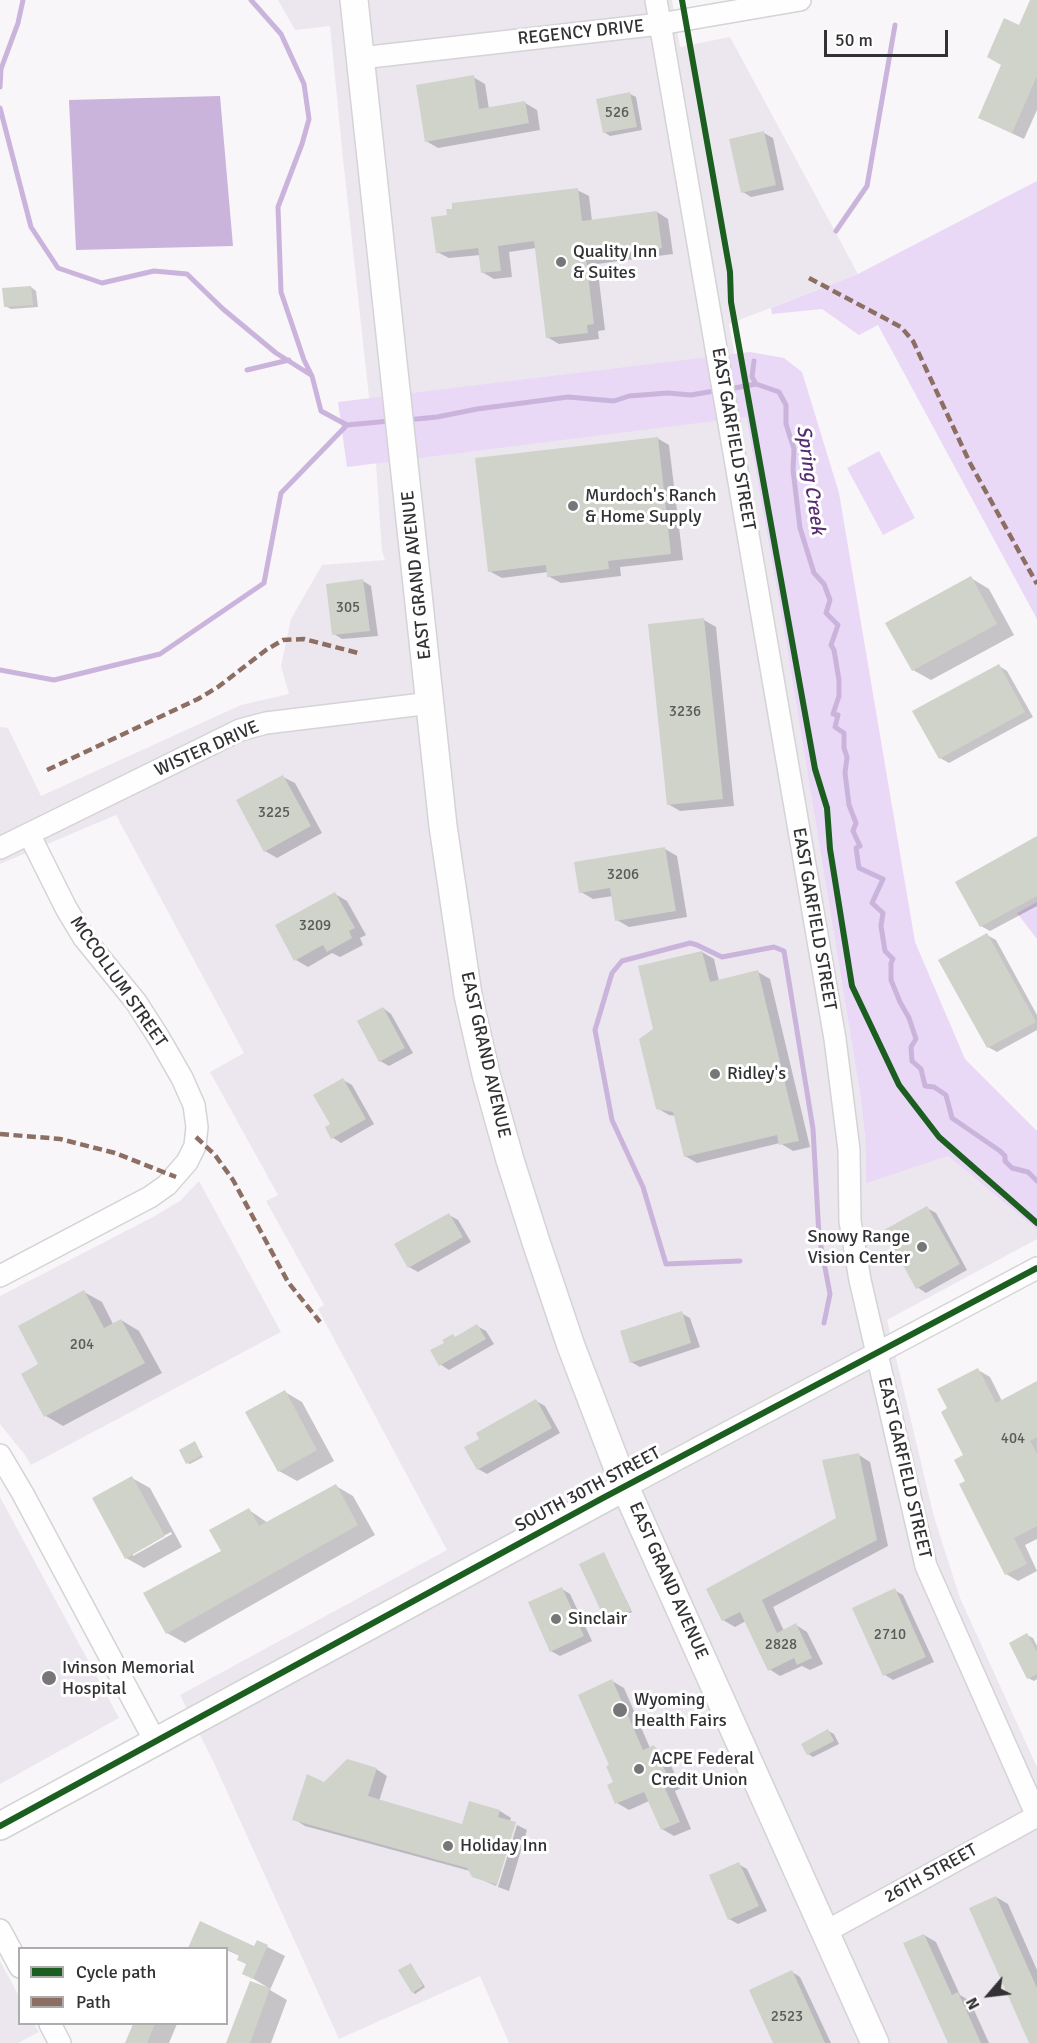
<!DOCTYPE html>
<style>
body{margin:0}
#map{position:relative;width:1037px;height:2043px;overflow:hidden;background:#f8f6f9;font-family:Signika,sans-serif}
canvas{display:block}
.legend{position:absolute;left:18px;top:1947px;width:210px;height:78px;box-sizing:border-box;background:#fff;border:2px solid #adadad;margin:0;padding:8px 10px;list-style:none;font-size:18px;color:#323133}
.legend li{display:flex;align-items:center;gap:12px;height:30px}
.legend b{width:30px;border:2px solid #adadad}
.north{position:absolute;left:959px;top:1965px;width:60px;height:60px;-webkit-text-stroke:4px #fff;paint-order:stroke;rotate:242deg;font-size:16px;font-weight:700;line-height:24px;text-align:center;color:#323133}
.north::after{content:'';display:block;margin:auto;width:21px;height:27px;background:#323133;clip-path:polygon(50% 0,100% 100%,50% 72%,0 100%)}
.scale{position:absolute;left:824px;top:30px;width:124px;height:27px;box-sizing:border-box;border:3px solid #323133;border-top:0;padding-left:8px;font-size:18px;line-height:21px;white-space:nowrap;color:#323133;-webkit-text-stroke:4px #fff;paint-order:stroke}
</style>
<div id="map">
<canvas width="1037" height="2043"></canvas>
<ul class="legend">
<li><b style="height:8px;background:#1b5e20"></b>Cycle path</li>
<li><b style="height:8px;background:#8d6e63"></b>Path</li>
</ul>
<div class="north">N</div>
<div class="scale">50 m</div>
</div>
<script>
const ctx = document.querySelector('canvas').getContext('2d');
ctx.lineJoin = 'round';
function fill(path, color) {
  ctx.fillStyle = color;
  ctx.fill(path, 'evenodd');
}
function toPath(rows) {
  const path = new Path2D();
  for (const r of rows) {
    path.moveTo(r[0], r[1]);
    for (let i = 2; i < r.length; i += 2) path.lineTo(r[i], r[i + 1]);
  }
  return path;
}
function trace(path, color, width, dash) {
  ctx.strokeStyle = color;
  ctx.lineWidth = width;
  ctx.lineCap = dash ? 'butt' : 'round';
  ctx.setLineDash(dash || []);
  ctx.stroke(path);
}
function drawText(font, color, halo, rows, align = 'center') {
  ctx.font = font + ' Signika,sans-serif';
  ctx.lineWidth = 6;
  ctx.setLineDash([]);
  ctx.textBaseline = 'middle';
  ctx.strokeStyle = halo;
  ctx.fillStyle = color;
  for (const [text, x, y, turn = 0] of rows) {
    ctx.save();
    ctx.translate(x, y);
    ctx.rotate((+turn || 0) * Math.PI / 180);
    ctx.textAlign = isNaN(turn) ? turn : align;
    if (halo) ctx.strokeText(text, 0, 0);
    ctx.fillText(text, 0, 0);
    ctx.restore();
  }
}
const built = toPath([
 [278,0,672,0,680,47,730,37,858,274,729,324,785,636,860,1093,865,1137,866,1182,948,1156,1037,1230,1037,1239,887,1320,934,1517,960,1598,1037,1767,1037,2043,509,2043,480,1976,339,2039,214,1763,180,1695,447,1550,318,1309,324,1305,266,1201,278,1195,210,1072,244,1053,116,815,0,864,0,727,8,728,41,796,241,705,289,694,281,666,291,619,322,565,385,560,382,551,372,406,369,397,343,159,330,26,295,30],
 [199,1181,281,1332,31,1465,25,1455,0,1424,0,1296,153,1217,180,1201],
 [0,1497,119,1718,0,1784],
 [0,1961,19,1996,20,2024,34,2024,39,2032,18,2043,0,2043]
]);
const green = toPath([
 [1037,181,1037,619,878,325,859,335,822,309,772,314,771,308,858,274],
 [750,352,784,358,802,372,839,493,915,942,965,1059,1037,1131,1037,1230,948,1156,866,1183,865,1137,860,1093,785,636,746,417,347,467,338,402],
 [879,451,915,518,883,535,847,468],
 [1037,902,1037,939,1017,913]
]);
const water = toPath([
 [220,96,233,246,76,250,69,100]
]);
const shadow = toPath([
 [1032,0,1037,0,1037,110,1024,139,992,124,1020,27],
 [473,77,485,84,489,109,525,103,537,110,540,130,438,148,426,141],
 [630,94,636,97,642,130,610,136,604,132],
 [764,133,773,138,784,190,751,197,743,192],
 [577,190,589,196,592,221,657,212,668,219,673,254,597,264,605,330,598,331,599,339,559,344,547,337,536,248,509,252,512,277,494,279,482,272,480,255,449,258,437,252],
 [31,287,36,291,38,307,11,309,5,306],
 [657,438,669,445,683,560,620,567,621,576,561,583,548,576,548,572,502,578,489,571],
 [971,578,989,589,1014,635,931,680,913,670],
 [363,581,371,586,378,636,342,639,334,634],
 [704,620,716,627,734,806,680,811,668,804],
 [999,666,1007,671,1033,717,949,763,940,758],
 [283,777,295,783,322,833,277,858,265,851],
 [1037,838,1037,906,990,931,981,926,957,882],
 [665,849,677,856,687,917,629,927,617,920,613,896,593,899,581,892],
 [335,894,347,901,366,935,360,938,363,945,340,957,332,953,308,967,296,960],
 [987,935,996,940,1037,1015,1037,1030,997,1052,988,1047],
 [702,952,714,959,719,981,758,972,770,979,810,1147,793,1151,780,1143,697,1163,685,1156,676,1116,669,1115,657,1108,655,1030],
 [383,1008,391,1014,413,1053,389,1066,380,1061],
 [343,1080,352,1085,374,1124,341,1143,332,1137,332,1124],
 [927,1208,936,1213,967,1270,926,1293,917,1287],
 [449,1215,458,1220,471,1242,418,1272,409,1267],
 [84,1292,102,1302,113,1324,121,1320,139,1331,162,1373,63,1426,46,1416,40,1365],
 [681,1313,690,1318,700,1347,640,1367,631,1362],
 [477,1326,486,1331,494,1344,449,1370,440,1364,446,1344,453,1336,456,1338],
 [978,1370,990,1377,1002,1401,1037,1383,1037,1539,1025,1545,1037,1571,1018,1581,1006,1574,967,1482,965,1456,949,1409],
 [285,1392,302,1402,334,1461,297,1481,279,1471],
 [536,1401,545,1406,560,1433,487,1474,478,1469,481,1439],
 [195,1443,203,1457,190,1464,187,1463],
 [859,1455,870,1462,888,1546,773,1607,784,1631,796,1625,807,1632,823,1664,810,1670,802,1666,780,1676,769,1669,746,1621,735,1627,723,1620,838,1519],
 [132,1478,150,1488,182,1547,144,1568,126,1558],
 [171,1532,172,1534,133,1556,133,1552],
 [336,1486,353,1496,375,1535,185,1643,167,1633,249,1510,268,1523],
 [604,1554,632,1612,610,1622,607,1621],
 [562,1589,570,1594,592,1641,560,1656,551,1651],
 [894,1590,903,1595,934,1662,893,1680,885,1675],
 [1027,1635,1033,1638,1037,1646,1037,1679,1034,1681,1028,1678],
 [612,1681,624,1688,650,1748,654,1747,666,1754,681,1788,675,1791,691,1829,674,1836,662,1829,649,1801,629,1810,617,1803,615,1783,611,1766],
 [828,1731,834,1734,839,1744,813,1757,808,1754],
 [376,1769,387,1776,379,1801,463,1826,470,1802,500,1811,511,1818,509,1822,516,1824,514,1824,496,1886,473,1876,470,1871,305,1826,294,1819,325,1784],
 [517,1825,527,1830,509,1891,498,1887],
 [738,1864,747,1869,767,1911,738,1924,729,1919],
 [996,1897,1008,1904,1037,1970,1037,2043,1031,2043],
 [924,1935,936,1942,960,1995,970,2001,989,2043,949,2043],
 [258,1942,285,1956,270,1990,287,2000,271,2043,228,2043,267,1987,244,1973,248,1964,240,1956,213,1944,255,1948],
 [411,1965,425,1987,415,1994,413,1992],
 [792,1972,800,1977,831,2043,775,2043],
 [134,2024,177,2024,169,2043,127,2043]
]);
const stream = toPath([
 [251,0,281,34,304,84,309,119,302,144,278,207,281,292,304,360,312,376,321,411,347,425],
 [0,87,1,69,18,23,23,0],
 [0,108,31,227,58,268,102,283,154,271,187,274,223,309,276,353,311,375],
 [836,231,867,186,895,25],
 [754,361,752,377,756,384],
 [247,370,289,360],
 [729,389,756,384,779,392,786,405,786,424,794,449,793,470,800,528,814,573,824,584,830,600,826,613,838,625,831,645,834,650,839,680,839,696,833,714,838,715,835,727,844,733,844,748,847,757,845,773,849,805,856,823,853,831,860,846,856,848,859,868,883,879,872,903,883,913,881,926,885,951,893,959,891,963,891,980,900,1002,909,1018,916,1039,911,1047,912,1061,921,1069,925,1086,934,1087,946,1095,952,1118,1000,1151,1005,1156,1005,1161,1012,1168,1028,1172,1037,1181],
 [406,420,437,417,477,409,568,397,614,401,629,396,668,393,691,395,720,390],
 [0,670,54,680,160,654,264,583,281,493,347,425,390,421],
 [740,1261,666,1264,643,1187,612,1120,595,1030,612,973,622,961,690,943,697,945,722,957,774,947,784,951,813,1129,819,1236,830,1294,824,1323]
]);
const building = toPath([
 [1030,0,1037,0,1037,76,1012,133,978,118,1001,65,987,57,1004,18,1019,25],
 [474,75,479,109,525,101,529,123,425,142,416,85],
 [630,92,637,127,603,133,596,99],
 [764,131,776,185,741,193,729,139],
 [578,188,582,221,657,211,662,248,586,258,594,324,587,325,588,333,546,338,534,241,498,246,501,271,481,273,478,248,436,253,431,217,447,215,446,209,452,209,452,203],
 [31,286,33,305,4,307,2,288],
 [658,437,671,554,608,561,609,569,547,577,546,565,488,572,475,458],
 [971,576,997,624,912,671,885,623],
 [363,579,370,631,332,635,326,584],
 [704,618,723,799,667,805,648,624],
 [999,664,1025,712,939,759,912,711],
 [283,775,311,826,264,852,236,800],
 [1037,836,1037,896,980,927,955,882],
 [665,847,676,911,615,921,610,888,579,893,574,862],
 [335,892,355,928,349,931,352,938,327,952,323,945,294,961,275,925],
 [987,933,1036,1022,987,1048,938,960],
 [702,951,710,982,758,970,799,1141,779,1145,777,1135,684,1157,673,1112,656,1109,639,1039,653,1029,638,966],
 [383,1007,405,1048,379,1062,357,1021],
 [343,1078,366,1119,331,1139,325,1127,330,1124,313,1095],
 [927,1206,960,1264,916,1289,884,1230],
 [449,1213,463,1237,408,1268,394,1244],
 [84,1290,104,1328,121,1319,145,1363,44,1417,21,1374,38,1364,18,1326],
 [682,1311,691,1343,630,1363,620,1331],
 [477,1324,486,1339,439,1366,430,1350,444,1343,442,1340,453,1334,455,1337],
 [978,1368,996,1403,1037,1381,1037,1437,1030,1441,1037,1454,1037,1526,1014,1538,1027,1564,1005,1575,959,1484,965,1481,954,1460,963,1455,941,1412,947,1408,937,1389],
 [285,1390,317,1450,278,1472,245,1412],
 [536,1399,552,1428,477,1470,464,1447,479,1439,476,1433],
 [195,1441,202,1455,186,1464,179,1450],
 [859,1453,877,1540,762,1600,777,1633,796,1623,812,1658,797,1665,794,1658,768,1671,740,1612,722,1621,706,1589,836,1518,822,1460],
 [132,1476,165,1536,125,1559,92,1498],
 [336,1484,358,1525,166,1634,143,1593,221,1551,209,1530,249,1508,259,1526],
 [604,1552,631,1611,606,1622,579,1564],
 [562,1587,584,1636,550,1652,528,1602],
 [895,1588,926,1657,883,1676,852,1608],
 [1027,1633,1037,1652,1037,1674,1027,1679,1009,1643],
 [612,1679,643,1750,654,1745,670,1782,663,1784,680,1822,661,1830,644,1792,615,1804,607,1785,613,1782,606,1766,609,1765,578,1695],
 [828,1729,834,1741,807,1755,801,1744],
 [347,1759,377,1768,368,1796,462,1824,469,1801,500,1810,498,1817,516,1822,497,1885,472,1877,467,1868,292,1820,307,1774,324,1782],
 [739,1862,759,1906,728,1920,709,1875],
 [996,1896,1037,1988,1037,2043,1029,2043,969,1908],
 [200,1921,254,1946,257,1940,268,1945,253,1979,242,1974,246,1964,237,1960,239,1955,226,1948,188,1948],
 [924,1934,952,1995,958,1992,981,2043,948,2043,903,1943],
 [411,1963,423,1986,412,1993,398,1970],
 [792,1970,825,2043,773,2043,749,1990],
 [250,1981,270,1988,250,2043,226,2043],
 [133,2024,155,2024,147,2043,125,2043]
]);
const minor = toPath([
 [656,0,835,1039,849,1150,850,1221,860,1280,926,1566,1037,1816],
 [361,58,660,24,800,0],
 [0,848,240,730,266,723,431,703],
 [0,1276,150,1197,167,1185,187,1162,195,1146,197,1127,194,1105,182,1078,159,1038,136,1002,84,938,66,908,29,834],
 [0,1455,23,1494,155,1741],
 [625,1487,1037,1268],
 [0,1930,20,1967],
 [825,1932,1037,1816],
 [50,2024,60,2043]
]);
const major = toPath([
 [354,0,443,826,468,995,486,1074,510,1160,536,1242,571,1346,625,1487,875,2043],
 [0,1826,625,1487]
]);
const quiet = toPath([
 [809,278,901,327,913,341,970,463,1037,584],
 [47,770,198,699,218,687,266,650,283,640,304,639,358,653],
 [0,1134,60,1139,115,1153,176,1177],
 [196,1137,215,1155,233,1180,288,1282,320,1322]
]);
const cycleway = toPath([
 [682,0,730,272,731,302,815,769,827,808,830,849,852,986,899,1085,939,1137,1037,1223],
 [0,1826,601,1499,1037,1268]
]);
const markers = [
 [561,262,6,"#777678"],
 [573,506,6,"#777678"],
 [715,1074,6,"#777678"],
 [922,1247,6,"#777678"],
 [556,1619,6,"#777678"],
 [49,1678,8,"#777678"],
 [620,1710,8,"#777678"],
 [639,1769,6,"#777678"],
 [448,1846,6,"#777678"]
];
const numberNames = [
 ["526",617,113],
 ["305",348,608],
 ["3236",685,712],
 ["3225",274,813],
 ["3206",623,875],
 ["3209",315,926],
 ["204",82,1345],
 ["404",1013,1439],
 ["2710",890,1635],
 ["2828",781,1645],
 ["2523",787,2017]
];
const streetNames = [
 ["REGENCY DRIVE",581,33,-6],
 ["EAST GARFIELD STREET",733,439,80],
 ["EAST GRAND AVENUE",417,575,-96],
 ["WISTER DRIVE",207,749,-24],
 ["EAST GARFIELD STREET",814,919,80],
 ["MCCOLLUM STREET",118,982,55],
 ["EAST GRAND AVENUE",485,1055,77],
 ["EAST GARFIELD STREET",904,1468,77],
 ["SOUTH 30TH STREET",588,1490,-28],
 ["EAST GRAND AVENUE",668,1581,66],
 ["26TH STREET",931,1874,-29]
];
const poiNames = [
 ["Quality Inn",573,252],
 ["& Suites",573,273],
 ["Murdoch's Ranch",585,496],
 ["& Home Supply",585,517],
 ["Ridley's",727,1074],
 ["Snowy Range",910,1237,"right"],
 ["Vision Center",910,1258,"right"],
 ["Sinclair",568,1619],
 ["Ivinson Memorial",62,1668],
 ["Hospital",62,1689],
 ["Wyoming",634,1700],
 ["Health Fairs",634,1721],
 ["ACPE Federal",651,1759],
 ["Credit Union",651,1780],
 ["Holiday Inn",460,1846]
];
const waterNames = [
 ["Spring Creek",810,480,82]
];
fill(built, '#ece7ef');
fill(green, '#e9d8f6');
fill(water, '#cbb4dc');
fill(shadow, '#0003');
trace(stream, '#cbb4dc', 5);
fill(building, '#d0d3c9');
trace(minor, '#d4d3d5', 24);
trace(major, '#d4d3d5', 30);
trace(minor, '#fefefe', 21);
trace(major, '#fefefe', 27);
trace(quiet, '#8d6e63', 4.5, [9, 4.5]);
trace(cycleway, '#1b5e20', 6);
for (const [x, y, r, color] of markers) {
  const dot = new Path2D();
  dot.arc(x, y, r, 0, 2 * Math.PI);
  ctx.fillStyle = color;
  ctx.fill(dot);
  trace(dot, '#fff', 2);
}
drawText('15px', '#5a5a58', null, numberNames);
drawText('18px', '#323133', '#fff', streetNames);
drawText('18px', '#323133', '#fff', poiNames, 'left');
drawText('italic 20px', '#572e71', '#fff', waterNames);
</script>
